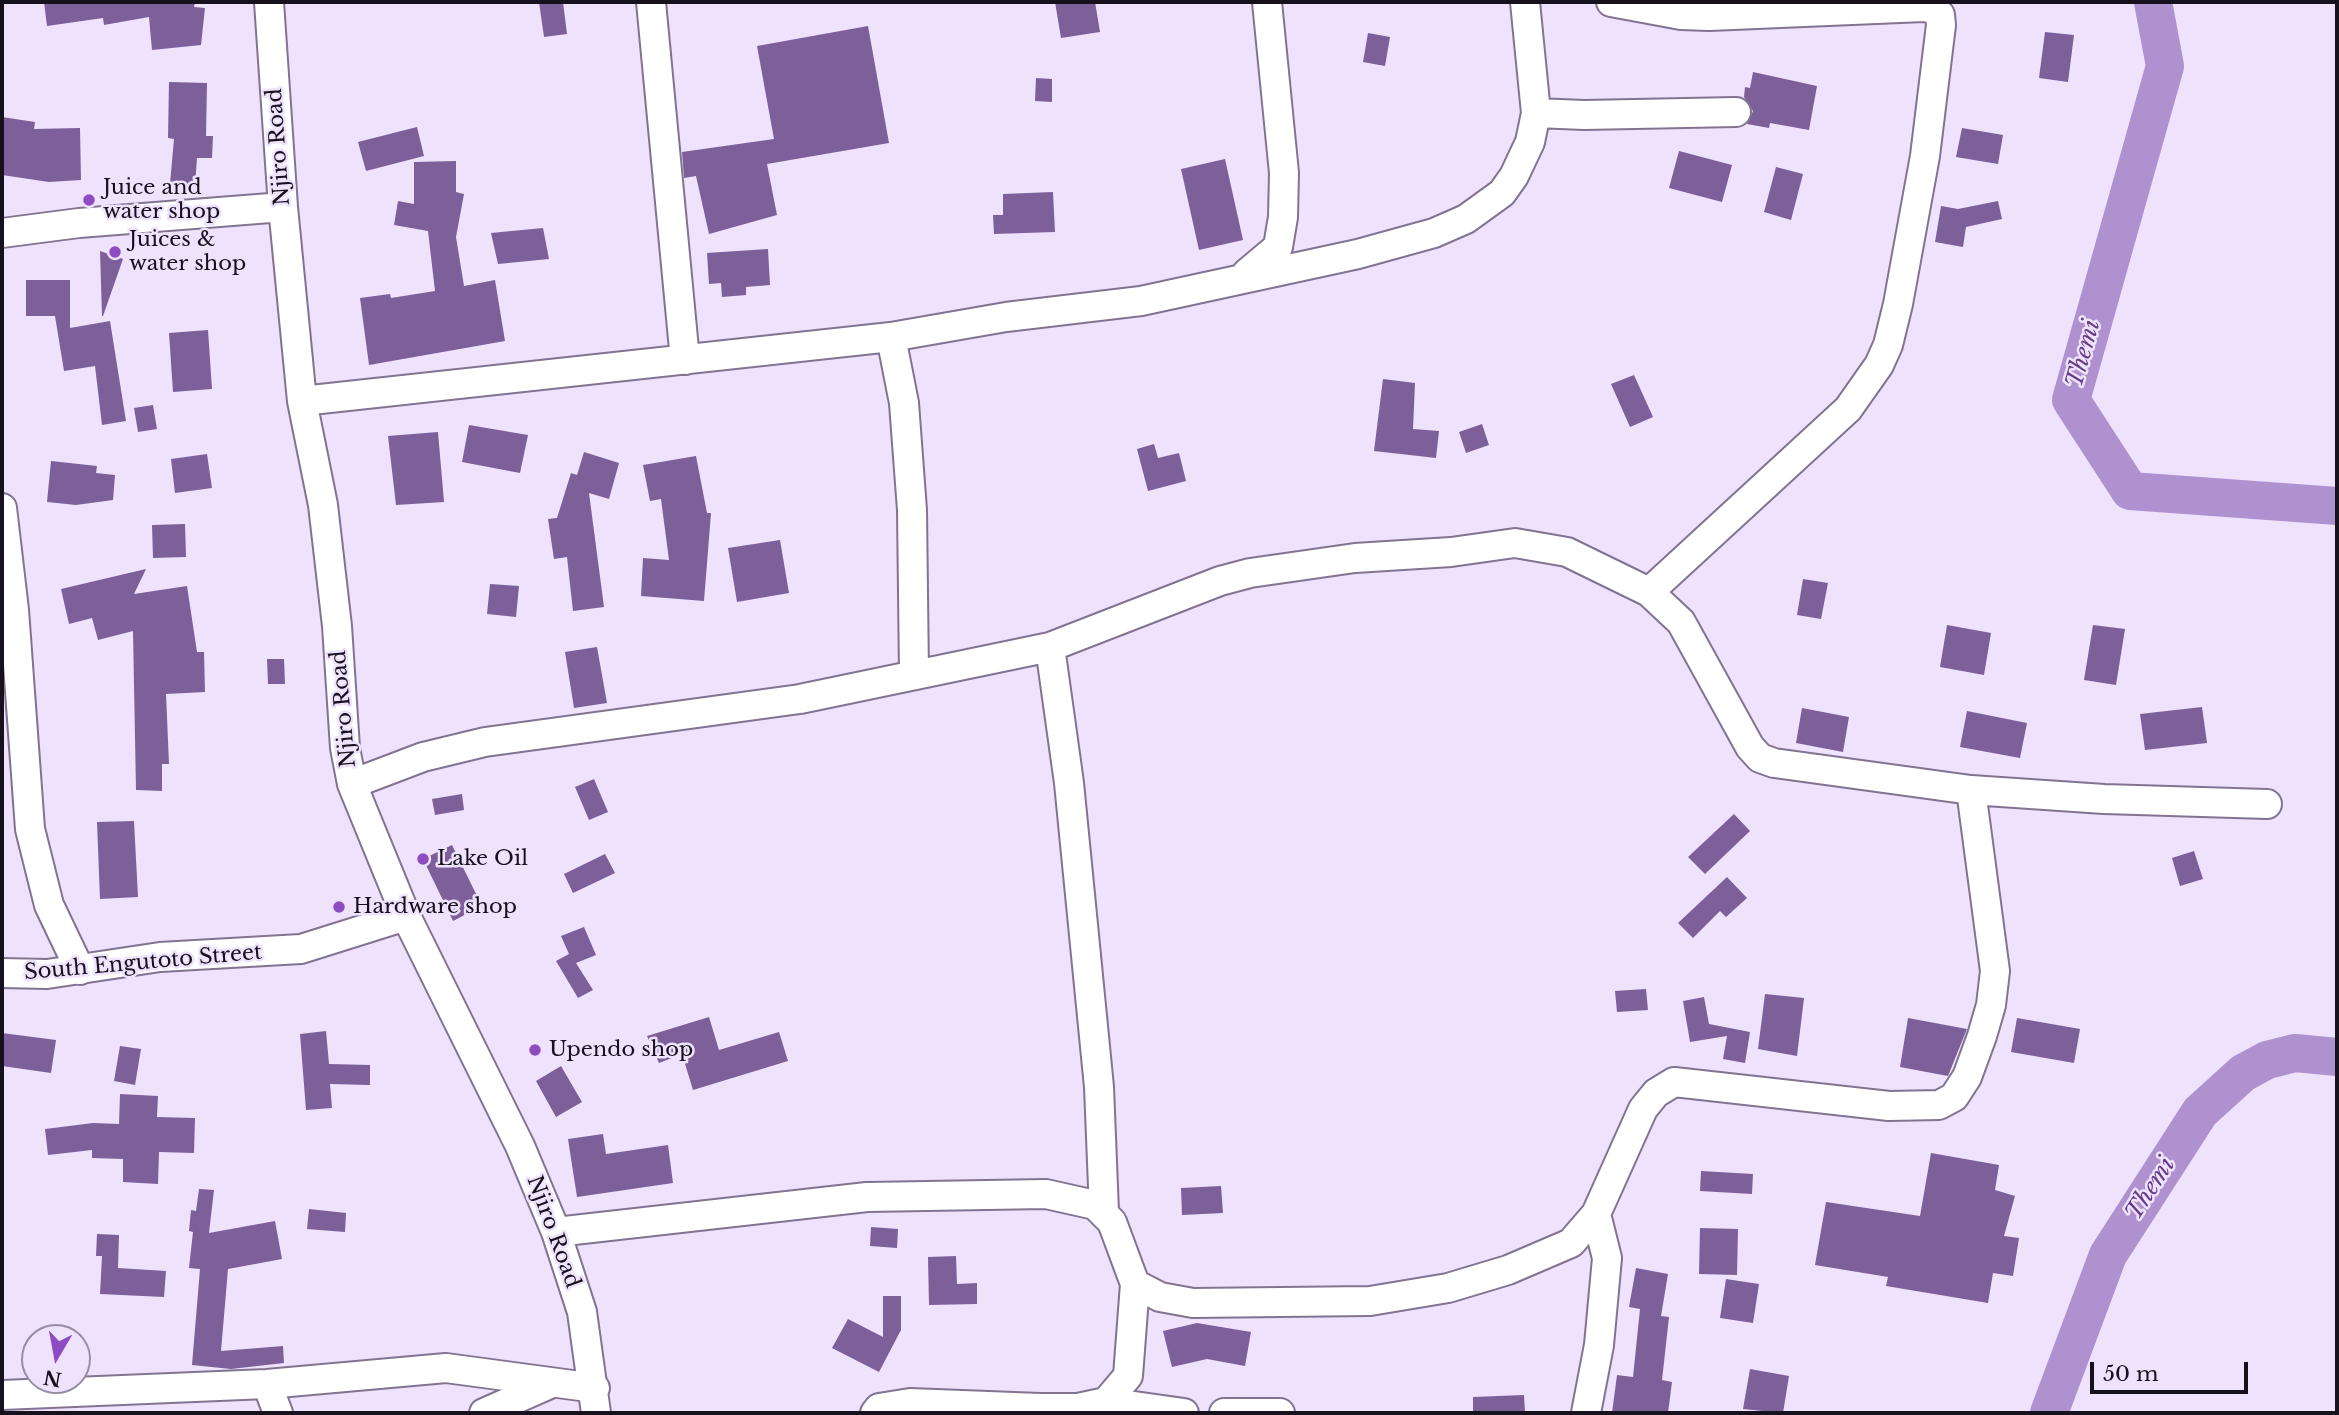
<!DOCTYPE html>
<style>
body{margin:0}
#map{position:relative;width:2339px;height:1415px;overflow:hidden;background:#eee2fd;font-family:"Libre Baskerville",serif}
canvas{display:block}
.frame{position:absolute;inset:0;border:4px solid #16111c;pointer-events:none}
.north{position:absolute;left:21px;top:1324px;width:70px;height:70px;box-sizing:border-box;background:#eee2fd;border:2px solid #988ea3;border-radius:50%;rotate:190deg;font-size:19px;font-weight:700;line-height:28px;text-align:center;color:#16111c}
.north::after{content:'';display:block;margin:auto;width:24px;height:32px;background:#8d4cc1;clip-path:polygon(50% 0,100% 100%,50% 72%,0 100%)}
.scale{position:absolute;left:2090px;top:1362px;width:158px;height:32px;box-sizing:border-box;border:4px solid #16111c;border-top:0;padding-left:9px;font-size:21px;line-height:24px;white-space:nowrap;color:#16111c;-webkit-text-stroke:5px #eee2fd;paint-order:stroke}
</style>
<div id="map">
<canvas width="2339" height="1415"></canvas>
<div class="frame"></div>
<div class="north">N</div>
<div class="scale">50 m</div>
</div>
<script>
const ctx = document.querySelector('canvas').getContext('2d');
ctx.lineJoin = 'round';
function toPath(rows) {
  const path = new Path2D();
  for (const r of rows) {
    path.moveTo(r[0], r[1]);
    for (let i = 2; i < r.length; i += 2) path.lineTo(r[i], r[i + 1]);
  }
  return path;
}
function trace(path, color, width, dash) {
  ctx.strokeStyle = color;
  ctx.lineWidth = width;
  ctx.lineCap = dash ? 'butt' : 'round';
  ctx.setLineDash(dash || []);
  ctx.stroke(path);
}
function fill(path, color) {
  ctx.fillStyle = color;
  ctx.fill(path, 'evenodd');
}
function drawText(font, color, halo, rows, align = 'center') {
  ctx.font = font + ' "Libre Baskerville",serif';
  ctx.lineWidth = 5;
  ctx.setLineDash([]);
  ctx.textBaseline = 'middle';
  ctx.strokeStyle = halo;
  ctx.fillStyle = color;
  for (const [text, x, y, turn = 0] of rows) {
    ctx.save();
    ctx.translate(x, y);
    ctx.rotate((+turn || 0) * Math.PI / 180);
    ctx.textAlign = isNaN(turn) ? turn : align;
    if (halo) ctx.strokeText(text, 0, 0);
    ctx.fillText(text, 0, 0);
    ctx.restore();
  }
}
const river = toPath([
 [2153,2,2165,66,2071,400,2130,491,2337,506],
 [2049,1413,2108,1255,2200,1112,2243,1073,2267,1060,2295,1053,2337,1057]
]);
const building = toPath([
 [44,2,195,2,194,7,205,8,201,45,152,50,149,17,104,25,103,18,47,26],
 [539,2,563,2,567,34,544,37],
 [1055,2,1095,2,1100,32,1061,38],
 [868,26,889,143,767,164,777,215,709,234,696,176,684,178,682,152,774,139,757,46],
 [2045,32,2074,35,2068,82,2039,78],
 [1368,33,1390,37,1385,66,1363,62],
 [1753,72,1817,86,1809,130,1770,123,1769,128,1747,124,1753,111,1744,97,1745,87,1750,88],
 [1036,78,1052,79,1052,102,1035,101],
 [169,82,207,83,206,136,213,136,212,158,197,158,195,186,170,184,174,139,168,138],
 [2,117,35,122,34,129,80,128,81,180,49,182,2,175],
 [417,127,424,156,366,171,358,142],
 [1962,128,2003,135,1998,164,1956,157],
 [1679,151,1732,165,1722,202,1669,188],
 [1225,159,1243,240,1199,250,1181,169],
 [456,161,456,192,464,194,456,237,464,286,495,280,505,341,369,365,360,298,390,294,391,298,435,291,428,231,394,225,398,201,414,204,414,162],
 [1776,167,1803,174,1791,220,1764,212],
 [1053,192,1055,232,994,234,993,215,1003,215,1003,194],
 [1998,201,2002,219,1966,227,1963,247,1935,242,1941,206,1958,209],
 [543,228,549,259,498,264,491,233],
 [768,249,770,285,746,287,746,295,722,297,721,283,709,284,707,253],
 [100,251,123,259,103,316,102,316],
 [26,280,70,280,70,328,110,321,126,421,102,425,95,366,64,371,55,316,26,316],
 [208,330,212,389,173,392,169,333],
 [1634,375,1653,417,1630,427,1611,384],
 [1383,379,1415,383,1413,429,1439,431,1436,458,1374,451],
 [153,405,157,429,138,432,134,408],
 [1482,424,1489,445,1466,453,1459,432],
 [469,425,528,435,520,473,462,462],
 [438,432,444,502,396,505,388,436],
 [1154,444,1158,458,1179,453,1186,481,1148,491,1137,449],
 [584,452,619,463,609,499,589,493,604,607,573,611,567,557,554,559,548,519,557,518,571,473,577,475],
 [207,454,212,488,175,493,171,459],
 [696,456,707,513,711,513,704,601,641,596,643,558,669,560,661,499,650,501,643,465],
 [51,461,97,466,96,473,115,475,113,500,76,505,47,502],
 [185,524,186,557,153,558,152,525],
 [780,540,789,593,737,602,728,548],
 [146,569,134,594,187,586,197,652,204,652,205,692,166,694,169,764,162,764,162,791,136,790,133,631,98,640,92,618,69,624,61,589],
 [1803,579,1828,583,1821,619,1797,615],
 [490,584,519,586,516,617,487,614],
 [1947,625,1991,633,1984,675,1940,667],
 [2093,625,2125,629,2116,685,2084,680],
 [597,647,607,703,574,708,565,652],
 [267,659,284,659,285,684,268,684],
 [2202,707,2207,743,2145,750,2140,714],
 [1802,708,1849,717,1843,752,1796,743],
 [1967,711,2027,723,2020,758,1960,747],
 [594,779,608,812,589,820,575,787],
 [462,794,464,810,435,815,432,799],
 [1734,814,1750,831,1705,874,1688,857],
 [134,821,138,897,100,899,97,822],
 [452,845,482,906,453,921,423,859],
 [2194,851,2203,879,2180,886,2172,858],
 [605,854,615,873,573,893,564,874],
 [1727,877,1747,898,1726,917,1720,911,1693,938,1678,923],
 [584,927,596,955,576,963,593,990,578,998,556,961,569,954,561,936],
 [1646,989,1648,1010,1617,1012,1615,991],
 [1765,994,1804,998,1797,1056,1758,1049],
 [1704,997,1709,1024,1750,1032,1745,1063,1723,1059,1727,1036,1690,1042,1683,1001],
 [709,1017,719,1050,779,1032,788,1061,693,1090,682,1054,659,1063,647,1036],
 [1908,1018,1967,1029,1948,1076,1900,1067],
 [2017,1018,2080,1029,2074,1063,2011,1052],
 [326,1031,329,1064,370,1065,370,1085,330,1084,332,1108,306,1110,300,1034],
 [2,1033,56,1040,51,1073,2,1066],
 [120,1046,141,1049,135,1085,114,1081],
 [561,1066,582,1102,556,1117,536,1081],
 [120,1094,158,1096,157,1117,195,1118,194,1153,159,1152,158,1184,123,1182,123,1159,92,1158,92,1150,48,1155,45,1129,93,1123,119,1124],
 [603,1134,606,1154,668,1145,673,1183,577,1197,568,1139],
 [1931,1153,1999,1165,1995,1190,2015,1196,2004,1236,2019,1238,2013,1276,1993,1273,1988,1303,1886,1286,1888,1277,1815,1265,1826,1202,1920,1216],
 [1701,1171,1753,1174,1752,1194,1700,1191],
 [1221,1186,1223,1213,1182,1215,1181,1188],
 [199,1189,214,1190,209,1233,275,1221,282,1259,228,1269,221,1351,283,1346,284,1363,231,1369,192,1365,200,1269,189,1268,193,1232,189,1231,191,1210,196,1211],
 [309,1209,346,1213,345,1232,307,1229],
 [871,1227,898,1229,897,1248,870,1246],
 [1700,1228,1738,1229,1737,1275,1699,1274],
 [97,1234,119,1235,118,1268,166,1271,164,1297,100,1294,102,1256,96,1256],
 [956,1256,957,1284,977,1283,977,1304,929,1305,928,1257],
 [1636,1268,1668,1274,1661,1316,1669,1317,1662,1380,1672,1382,1668,1413,1612,1413,1617,1375,1633,1377,1640,1309,1629,1307],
 [1726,1279,1759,1284,1753,1323,1720,1318],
 [883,1296,901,1296,901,1330,879,1372,832,1348,848,1319,883,1337],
 [1197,1323,1251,1332,1245,1366,1207,1359,1172,1367,1163,1331],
 [1750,1369,1789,1376,1783,1413,1743,1409],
 [1524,1395,1525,1413,1473,1413,1473,1397]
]);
const minor = toPath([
 [269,2,283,207,302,401,323,505,337,626,345,748,352,784,406,916,520,1146,556,1232,582,1312,596,1413],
 [651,2,685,360],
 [1611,2,1681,15,1709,16,1924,7,1934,9,1940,15,1941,25,1925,156,1898,304,1888,345,1879,365,1848,409,1649,592],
 [1536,113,1584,115,1736,112],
 [2,233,79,223,283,207],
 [1247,273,1278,247,1283,217,1284,173,1267,2],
 [891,337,904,403,912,510,914,675],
 [302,401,891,337,1006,317,1141,301,1358,254,1434,233,1466,219,1502,193,1514,176,1530,142,1536,113,1525,2],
 [2,508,14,610,30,829,49,905,80,970],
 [1050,647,1069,783,1099,1087,1104,1212],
 [352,784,423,757,485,742,800,699,1050,647,1220,581,1250,573,1355,558,1451,552,1515,543,1567,552,1649,592,1681,622,1750,747,1760,758,1774,763,1971,790,2104,799,2267,804],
 [2,973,47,974,160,957,301,949,406,916],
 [556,1232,867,1197,1046,1194,1095,1205,1112,1222,1135,1284,1160,1297,1193,1303,1370,1301,1448,1288,1508,1270,1571,1243,1596,1214,1643,1109,1656,1093,1674,1082,1889,1106,1939,1105,1954,1097,1967,1077,1982,1036,1991,1005,1995,971,1971,790],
 [267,1384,278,1413],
 [2,1395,267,1384,446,1368,595,1388],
 [1106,1402,1184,1413],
 [484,1413,552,1383],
 [875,1413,879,1408,910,1403,1040,1408,1078,1408,1106,1402,1128,1376,1135,1284],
 [1224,1413,1280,1413],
 [1586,1413,1599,1345,1607,1258,1596,1214]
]);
const markers = [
 [89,200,7,"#8d4cc1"],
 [115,252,7,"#8d4cc1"],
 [423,859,7,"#8d4cc1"],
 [339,907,7,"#8d4cc1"],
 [535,1050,7,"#8d4cc1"]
];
const streetNames = [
 ["Njiro Road",279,147,-94],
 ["Njiro Road",344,709,-95],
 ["South Engutoto Street",143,963,-5],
 ["Njiro Road",553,1232,70]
];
const poiNames = [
 ["Juice and",103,188],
 ["water shop",103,212],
 ["Juices &",129,240],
 ["water shop",129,264],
 ["Lake Oil",437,859],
 ["Hardware shop",353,907],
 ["Upendo shop",549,1050]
];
const waterNames = [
 ["Themi",2084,354,-74],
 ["Themi",2151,1189,-57]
];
trace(river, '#b091d0', 38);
fill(building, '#7d5f9a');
trace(minor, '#827491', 32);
trace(minor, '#fff', 28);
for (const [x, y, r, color] of markers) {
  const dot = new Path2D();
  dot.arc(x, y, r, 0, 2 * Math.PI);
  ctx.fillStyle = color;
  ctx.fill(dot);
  trace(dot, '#eee2fd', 2.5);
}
drawText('21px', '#16111c', '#eee2fd', streetNames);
drawText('21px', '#16111c', '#eee2fd', poiNames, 'left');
drawText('italic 23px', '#653c88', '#eee2fd', waterNames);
</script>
